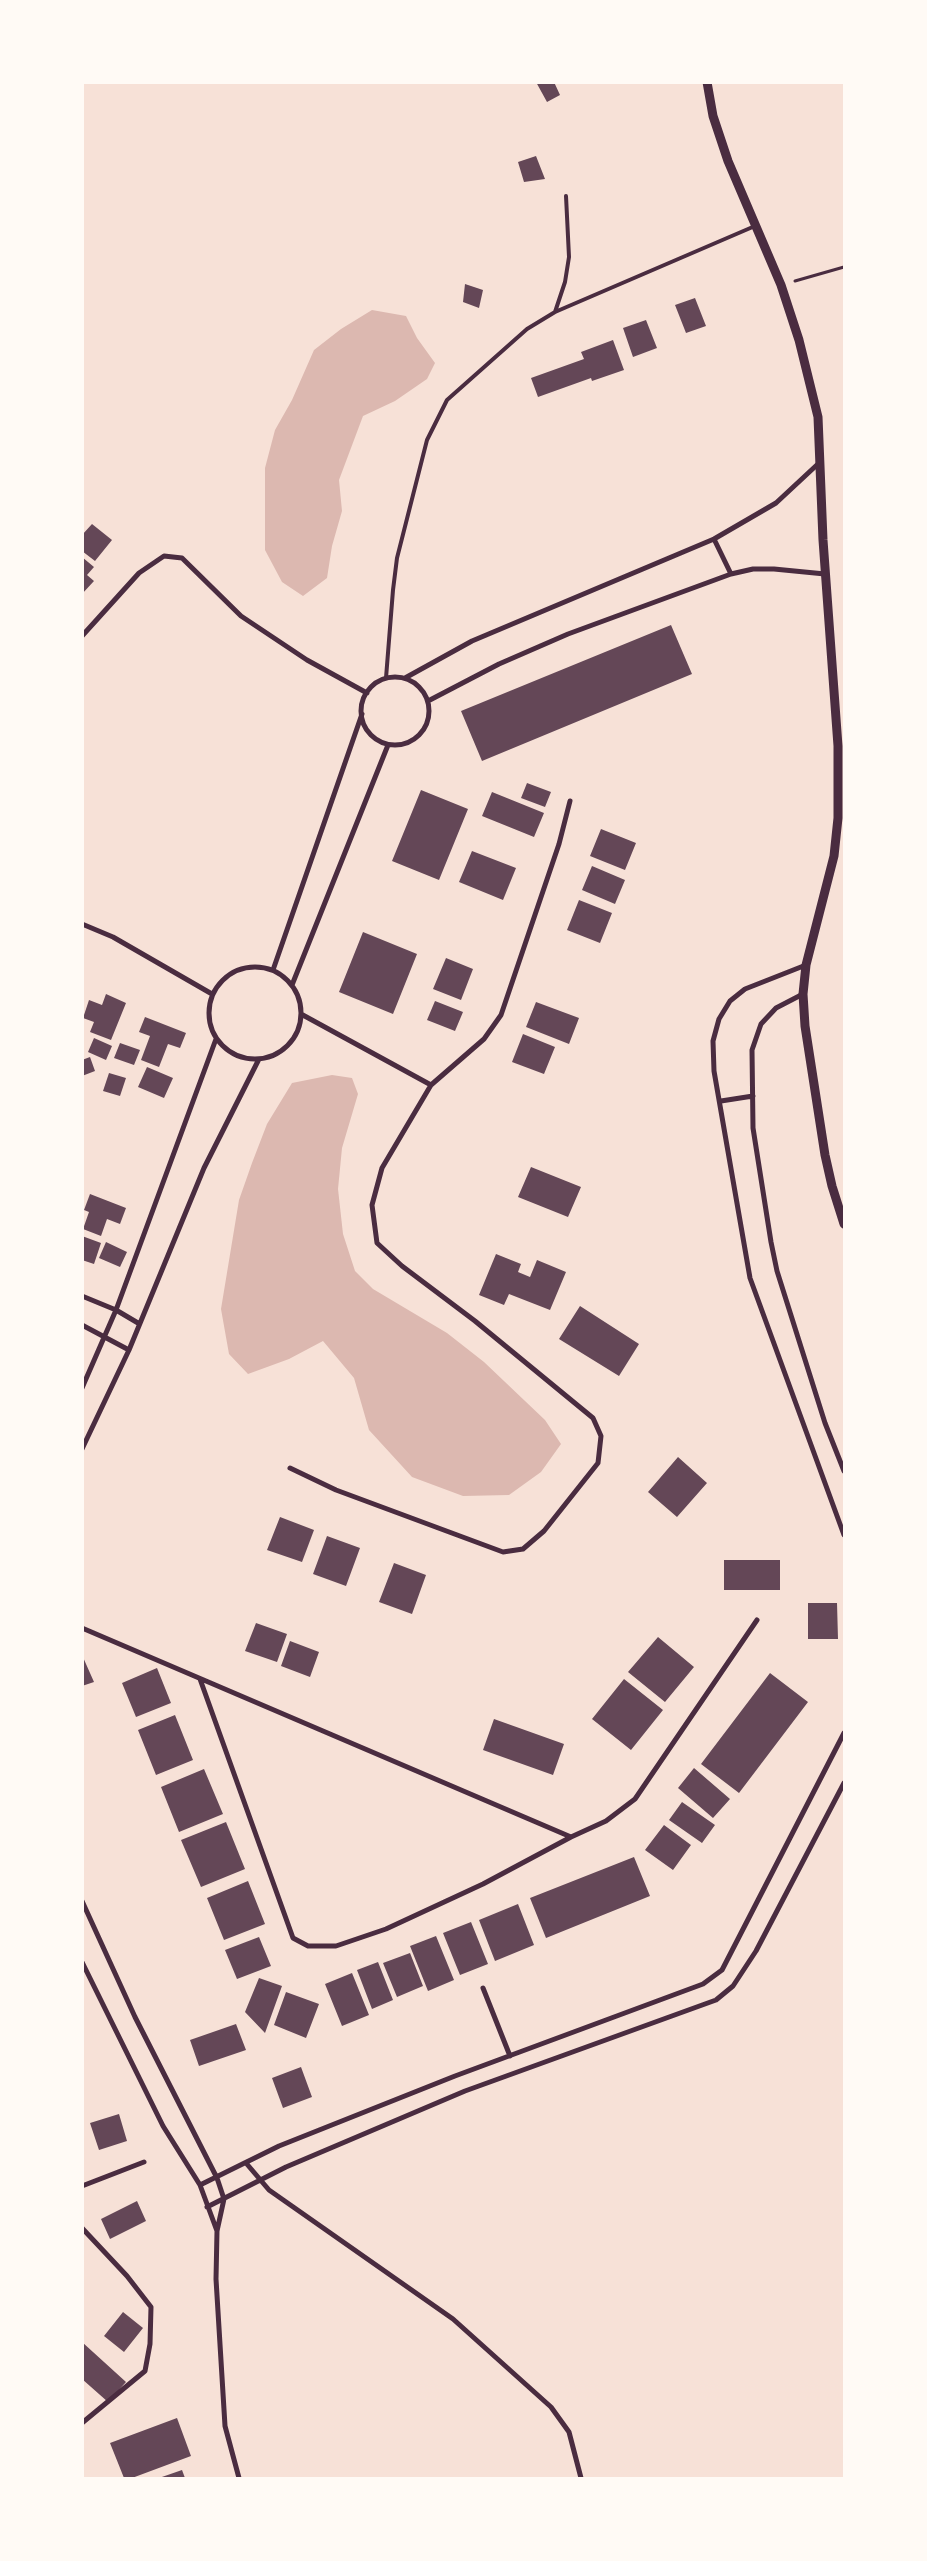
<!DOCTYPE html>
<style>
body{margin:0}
#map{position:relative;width:927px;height:2561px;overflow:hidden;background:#f7e1d7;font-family:"Nunito Sans",sans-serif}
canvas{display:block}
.frame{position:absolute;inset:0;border:84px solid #fffaf5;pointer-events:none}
</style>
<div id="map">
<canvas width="927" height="2561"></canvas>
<div class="frame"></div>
</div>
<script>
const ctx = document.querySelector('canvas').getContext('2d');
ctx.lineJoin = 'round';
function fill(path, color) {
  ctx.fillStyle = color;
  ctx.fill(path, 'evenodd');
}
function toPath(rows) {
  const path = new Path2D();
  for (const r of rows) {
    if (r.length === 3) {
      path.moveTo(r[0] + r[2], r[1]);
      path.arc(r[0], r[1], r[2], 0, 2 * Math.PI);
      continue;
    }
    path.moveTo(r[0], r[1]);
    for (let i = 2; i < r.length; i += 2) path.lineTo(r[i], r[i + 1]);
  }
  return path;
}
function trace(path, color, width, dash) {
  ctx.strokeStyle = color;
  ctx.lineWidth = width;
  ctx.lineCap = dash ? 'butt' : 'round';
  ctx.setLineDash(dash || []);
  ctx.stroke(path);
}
const water = toPath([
 [372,310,406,316,417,338,435,363,427,379,395,401,363,416,339,480,342,511,332,546,327,578,303,596,282,582,265,550,265,468,275,430,292,400,314,350,341,329],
 [332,1075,352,1078,358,1094,342,1148,338,1189,343,1234,355,1271,373,1289,447,1333,484,1362,545,1420,561,1444,541,1472,509,1495,463,1496,412,1477,369,1430,354,1378,323,1341,289,1359,248,1374,229,1354,221,1309,239,1200,252,1163,267,1124,292,1083]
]);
const building = toPath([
 [536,82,554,82,560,95,547,102],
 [536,156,545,179,524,182,518,162],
 [465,284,483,290,479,308,463,302],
 [695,298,706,326,686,333,675,305],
 [646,320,657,348,633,357,623,328],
 [613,340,624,370,592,381,591,378,538,397,531,378,584,359,581,352],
 [92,524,112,540,95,561,82,551,82,535],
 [82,557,94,567,87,575,94,581,82,594],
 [671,625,692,674,482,761,461,711],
 [527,783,551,792,545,807,521,798],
 [421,790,468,809,439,880,392,861],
 [492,792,544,813,534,837,482,816],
 [601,829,636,843,625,870,590,856],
 [472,851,516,868,503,900,459,882],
 [592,866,625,880,615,904,582,890],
 [579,900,612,913,600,943,567,930],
 [363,932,417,954,393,1014,339,992],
 [446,958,473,969,461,1000,433,989],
 [106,994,126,1003,111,1040,90,1032,94,1022,83,1018,89,1000,102,1005],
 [435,1001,463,1012,455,1031,427,1020],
 [536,1002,579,1018,569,1044,526,1027],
 [145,1017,186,1033,180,1048,168,1044,159,1067,141,1060,150,1036,139,1032],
 [523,1034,555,1047,544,1074,512,1062],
 [94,1038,112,1046,106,1060,88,1052],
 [120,1043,140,1050,134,1065,114,1058],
 [90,1057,95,1071,82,1076,82,1060],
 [147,1067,173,1078,164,1098,138,1087],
 [109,1073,126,1078,120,1096,103,1091],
 [531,1167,581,1187,568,1217,518,1197],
 [90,1194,126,1208,120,1224,107,1219,101,1236,83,1229,89,1212,84,1210],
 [82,1236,101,1243,94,1264,82,1260],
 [106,1242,127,1252,120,1267,99,1258],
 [496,1254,521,1264,518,1272,530,1277,537,1260,566,1272,550,1310,509,1294,504,1305,479,1295],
 [580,1306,639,1344,619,1376,559,1339],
 [678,1457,707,1483,677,1517,648,1492],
 [280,1517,314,1530,302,1562,267,1550],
 [327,1536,360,1548,346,1586,313,1574],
 [724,1560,780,1560,780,1590,724,1590],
 [394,1563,426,1575,412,1614,379,1602],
 [808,1603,837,1603,838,1639,808,1639],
 [256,1623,287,1634,277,1662,245,1651],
 [658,1637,694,1667,665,1702,628,1672],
 [290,1641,319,1652,310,1677,281,1666],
 [82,1655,94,1682,82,1686],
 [157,1668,171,1703,136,1717,122,1683],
 [770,1673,808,1702,739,1793,701,1764],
 [624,1679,663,1710,631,1750,592,1719],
 [175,1715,193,1760,156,1775,138,1730],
 [494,1719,564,1744,553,1775,483,1750],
 [694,1768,730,1799,713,1818,678,1788],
 [204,1769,223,1814,179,1832,161,1787],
 [682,1802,715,1825,702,1843,669,1820],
 [226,1822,245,1869,201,1887,181,1840],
 [664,1825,691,1845,673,1870,645,1850],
 [634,1857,650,1896,546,1938,530,1898],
 [248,1881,265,1924,224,1940,207,1898],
 [518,1904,534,1945,495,1961,479,1920],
 [471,1922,488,1964,460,1975,443,1933],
 [436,1936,454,1980,428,1991,410,1946],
 [259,1937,271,1966,237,1979,225,1950],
 [410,1953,423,1986,397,1997,383,1963],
 [378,1962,393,2000,372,2009,357,1970],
 [352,1973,369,2015,342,2026,325,1984],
 [259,1978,282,1986,265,2033,245,2012],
 [286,1992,319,2004,306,2038,274,2025],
 [236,2024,246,2050,199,2066,190,2040],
 [301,2067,312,2097,283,2108,272,2078],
 [119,2114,127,2141,99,2150,90,2123],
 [137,2201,146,2221,110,2239,101,2219],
 [123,2312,143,2328,124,2352,104,2336],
 [82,2342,126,2382,108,2402,82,2379],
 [177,2418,191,2456,132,2478,124,2478,110,2443],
 [182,2470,185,2478,159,2478]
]);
const path = toPath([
 [795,281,844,267]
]);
const service = toPath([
 [555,312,565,282,569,257,566,196],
 [386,678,393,590,397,558,427,440,447,400,527,329,555,312,755,226]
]);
const minor = toPath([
 [714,539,731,574],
 [82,636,139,573,164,556,182,558,241,616,307,660,367,693],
 [395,711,34],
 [405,678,472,641,714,539,776,503,819,463],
 [428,701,499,664,568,634,731,574,753,569,774,569,825,574],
 [82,924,113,937,212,994],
 [806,965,745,989,730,1001,719,1019,713,1041,714,1071,750,1278,844,1535],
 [255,1013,46],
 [273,970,362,714],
 [292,985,388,745],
 [803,994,776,1008,761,1024,752,1050,753,1128,771,1242,777,1271,825,1423,844,1471],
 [301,1014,431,1085],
 [721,1101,753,1096],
 [82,1296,116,1310,138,1323],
 [82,1325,129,1350],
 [82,1388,116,1310,216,1039],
 [82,1449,129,1350,204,1168,259,1059],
 [290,1468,336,1490,503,1552,523,1549,544,1531,598,1463,601,1436,593,1418,475,1321,402,1266,377,1243,372,1205,382,1168,431,1085,484,1039,501,1015,559,844,570,801],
 [82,1628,571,1837,606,1821,635,1799,757,1620],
 [200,1679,293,1938,308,1946,336,1946,386,1929,483,1884,571,1837],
 [82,1901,135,2017,217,2178,224,2199,217,2231,216,2279,225,2426,239,2478],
 [82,1962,163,2126,200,2185,217,2231],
 [483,1988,510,2056],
 [246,2163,269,2190,453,2319,551,2407,569,2432,581,2478],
 [200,2185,279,2146,455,2076,703,1984,722,1970,844,1733],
 [82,2186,144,2162],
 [207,2207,286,2167,465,2091,716,2000,733,1986,756,1951,844,1783],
 [82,2228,127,2276,151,2307,150,2344,145,2371,82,2423]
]);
const tertiary = toPath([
 [707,82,713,116,728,161,781,285,799,340,818,417,823,540,838,746,838,818,834,856,806,965,803,994,805,1026,825,1155,832,1186,844,1224]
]);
fill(water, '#dcb8b0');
fill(building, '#644757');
trace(path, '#4a2c40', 3);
trace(service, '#4a2c40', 4);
trace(minor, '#4a2c40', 5);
trace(tertiary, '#4a2c40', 9);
</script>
